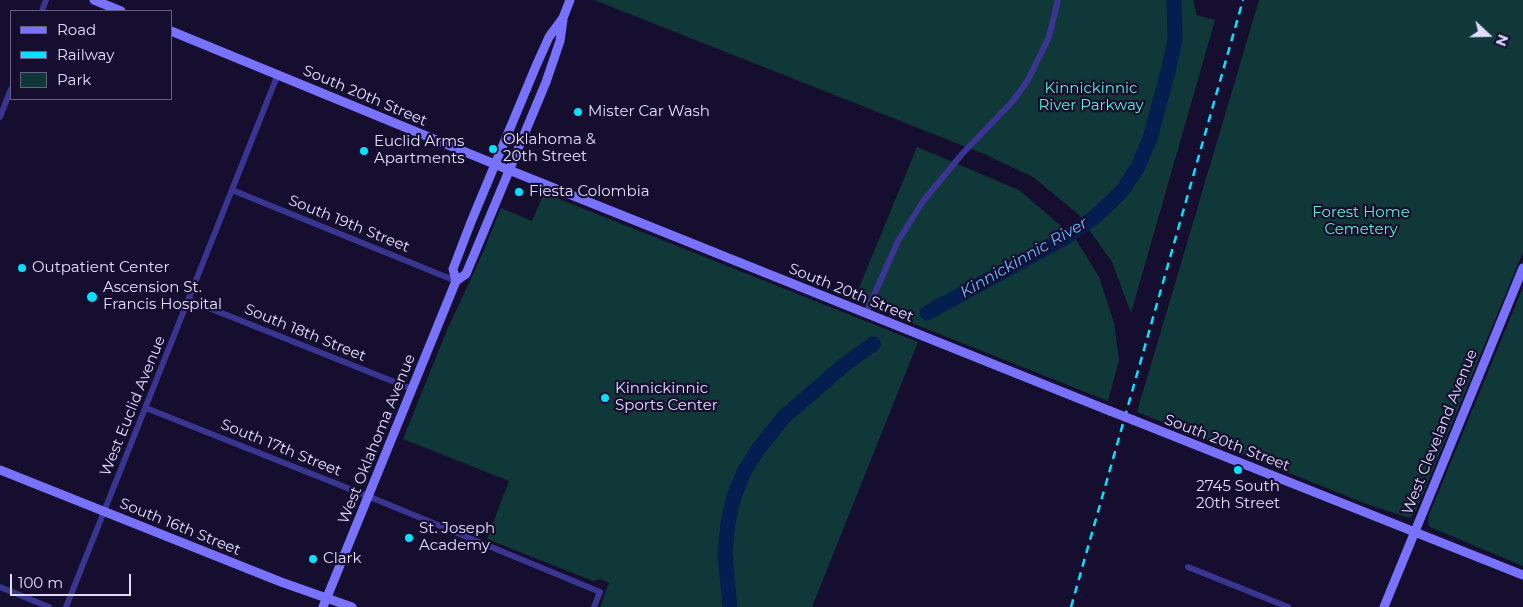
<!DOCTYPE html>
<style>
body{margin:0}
#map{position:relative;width:1523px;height:607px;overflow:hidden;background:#150e2e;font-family:Montserrat,sans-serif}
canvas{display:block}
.legend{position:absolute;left:10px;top:10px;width:162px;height:90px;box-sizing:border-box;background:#150e2e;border:1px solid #666082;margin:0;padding:6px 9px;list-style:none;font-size:15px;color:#e0dbff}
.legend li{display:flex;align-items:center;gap:10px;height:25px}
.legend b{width:25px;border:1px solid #666082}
.north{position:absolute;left:1463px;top:10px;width:50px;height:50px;-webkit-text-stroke:4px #150e2e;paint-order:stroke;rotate:111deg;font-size:14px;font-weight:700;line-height:20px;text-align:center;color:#e0dbff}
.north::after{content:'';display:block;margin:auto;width:18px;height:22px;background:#e0dbff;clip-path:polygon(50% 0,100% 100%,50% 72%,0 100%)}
.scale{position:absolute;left:10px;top:574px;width:121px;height:22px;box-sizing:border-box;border:2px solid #e0dbff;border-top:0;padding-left:6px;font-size:15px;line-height:18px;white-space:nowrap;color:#e0dbff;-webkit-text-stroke:4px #150e2e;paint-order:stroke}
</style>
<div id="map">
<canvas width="1523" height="607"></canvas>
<ul class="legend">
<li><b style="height:6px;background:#7972ff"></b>Road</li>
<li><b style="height:6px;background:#07e0ff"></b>Railway</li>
<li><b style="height:14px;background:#113838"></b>Park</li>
</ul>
<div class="north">N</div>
<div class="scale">100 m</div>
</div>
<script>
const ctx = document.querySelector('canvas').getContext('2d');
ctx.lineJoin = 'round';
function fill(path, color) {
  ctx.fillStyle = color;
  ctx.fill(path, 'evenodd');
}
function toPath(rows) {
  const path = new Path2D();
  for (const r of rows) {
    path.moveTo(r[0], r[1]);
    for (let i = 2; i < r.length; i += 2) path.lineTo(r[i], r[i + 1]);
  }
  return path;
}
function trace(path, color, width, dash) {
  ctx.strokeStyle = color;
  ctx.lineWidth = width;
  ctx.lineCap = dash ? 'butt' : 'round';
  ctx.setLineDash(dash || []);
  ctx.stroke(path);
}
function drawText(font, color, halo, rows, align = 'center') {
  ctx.font = font + ' Montserrat,sans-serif';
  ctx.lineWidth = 4.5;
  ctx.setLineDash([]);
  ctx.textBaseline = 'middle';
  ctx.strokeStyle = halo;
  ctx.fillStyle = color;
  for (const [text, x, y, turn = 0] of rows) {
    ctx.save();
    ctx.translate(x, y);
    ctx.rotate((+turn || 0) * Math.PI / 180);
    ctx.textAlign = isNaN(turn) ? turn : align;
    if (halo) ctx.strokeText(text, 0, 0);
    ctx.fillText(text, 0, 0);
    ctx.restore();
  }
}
const green = toPath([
 [594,0,1193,0,1197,15,1215,20,1131,313,1112,262,1078,214,1033,177,984,154],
 [1259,0,1523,0,1523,252,1416,511,1410,518,1369,505,1137,412],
 [917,147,1019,190,1075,238,1099,277,1114,323,1119,360,1108,401,854,300],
 [544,193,918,342,812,607,600,607,609,583,600,579,593,581,487,539,509,481,403,439,447,330,478,264,501,208,532,221],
 [1523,287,1523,566,1430,527,1428,523,1429,515]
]);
const river = toPath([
 [927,313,1063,239,1096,216,1122,191,1138,167,1150,138,1168,72,1175,40,1174,0],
 [730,607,725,553,728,523,734,496,745,470,759,448,784,417,844,365,873,344]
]);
const street = toPath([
 [42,11,46,0],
 [0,117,11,89],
 [232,190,456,281],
 [189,300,412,389],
 [866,313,898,241,924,200,962,154,1013,101,1028,80,1049,37,1058,0],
 [146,408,375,499,600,592,594,607],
 [1188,567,1288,607],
 [0,587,49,607],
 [66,607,278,74]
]);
const secondary = toPath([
 [94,0,121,11],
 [171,31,509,170,1110,411],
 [456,281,466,274,546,82,560,41,563,20],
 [1133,420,1523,575],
 [0,470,281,582,352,607],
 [323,607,456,281,453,269,471,222,536,66,549,37,563,18,570,0],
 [1384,607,1523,268]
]);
const rail = toPath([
 [1071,607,1243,0]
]);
const secondaryBridge = toPath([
 [1110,411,1133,420]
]);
const markers = [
 [578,112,5,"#07e0ff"],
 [493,149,5,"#07e0ff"],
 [364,151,5,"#07e0ff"],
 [519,192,5,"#07e0ff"],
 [22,268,5,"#07e0ff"],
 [92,297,6,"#07e0ff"],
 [605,398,5,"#07e0ff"],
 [1238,470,5,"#07e0ff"],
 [409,538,5,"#07e0ff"],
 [313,559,5,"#07e0ff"]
];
const parkNames = [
 ["Kinnickinnic",1091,89],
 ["River Parkway",1091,106],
 ["Forest Home",1361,213],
 ["Cemetery",1361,230]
];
const streetNames = [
 ["South 20th Street",365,96,23],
 ["South 19th Street",349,224,22],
 ["South 20th Street",851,293,22],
 ["South 18th Street",305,333,22],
 ["West Euclid Avenue",133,406,-68],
 ["West Cleveland Avenue",1440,432,-68],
 ["West Oklahoma Avenue",377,439,-68],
 ["South 20th Street",1227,443,21],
 ["South 17th Street",281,448,22],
 ["South 16th Street",180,527,22]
];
const poiNames = [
 ["Mister Car Wash",588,112],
 ["Oklahoma &",503,140],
 ["20th Street",503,157],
 ["Euclid Arms",374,142],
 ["Apartments",374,159],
 ["Fiesta Colombia",529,192],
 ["Outpatient Center",32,268],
 ["Ascension St.",103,288],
 ["Francis Hospital",103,305],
 ["Kinnickinnic",615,389],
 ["Sports Center",615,406],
 ["2745 South",1238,487,"center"],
 ["20th Street",1238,504,"center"],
 ["St. Joseph",419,529],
 ["Academy",419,546],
 ["Clark",323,559]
];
const waterNames = [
 ["Kinnickinnic River",1024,258,-30]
];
fill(green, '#113838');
trace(river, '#051e50', 15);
trace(street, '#3a3591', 6);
trace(secondary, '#7972ff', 9);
trace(rail, '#07e0ff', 2.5, [8, 6]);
trace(secondaryBridge, '#7972ff', 9);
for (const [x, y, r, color] of markers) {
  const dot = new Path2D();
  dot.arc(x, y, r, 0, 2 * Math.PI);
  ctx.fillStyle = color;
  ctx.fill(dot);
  trace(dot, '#150e2e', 2);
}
drawText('15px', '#59edcc', '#150e2e', parkNames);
drawText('15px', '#e0dbff', '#150e2e', streetNames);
drawText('15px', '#e0dbff', '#150e2e', poiNames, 'left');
drawText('italic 16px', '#69b6ff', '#150e2e', waterNames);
</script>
